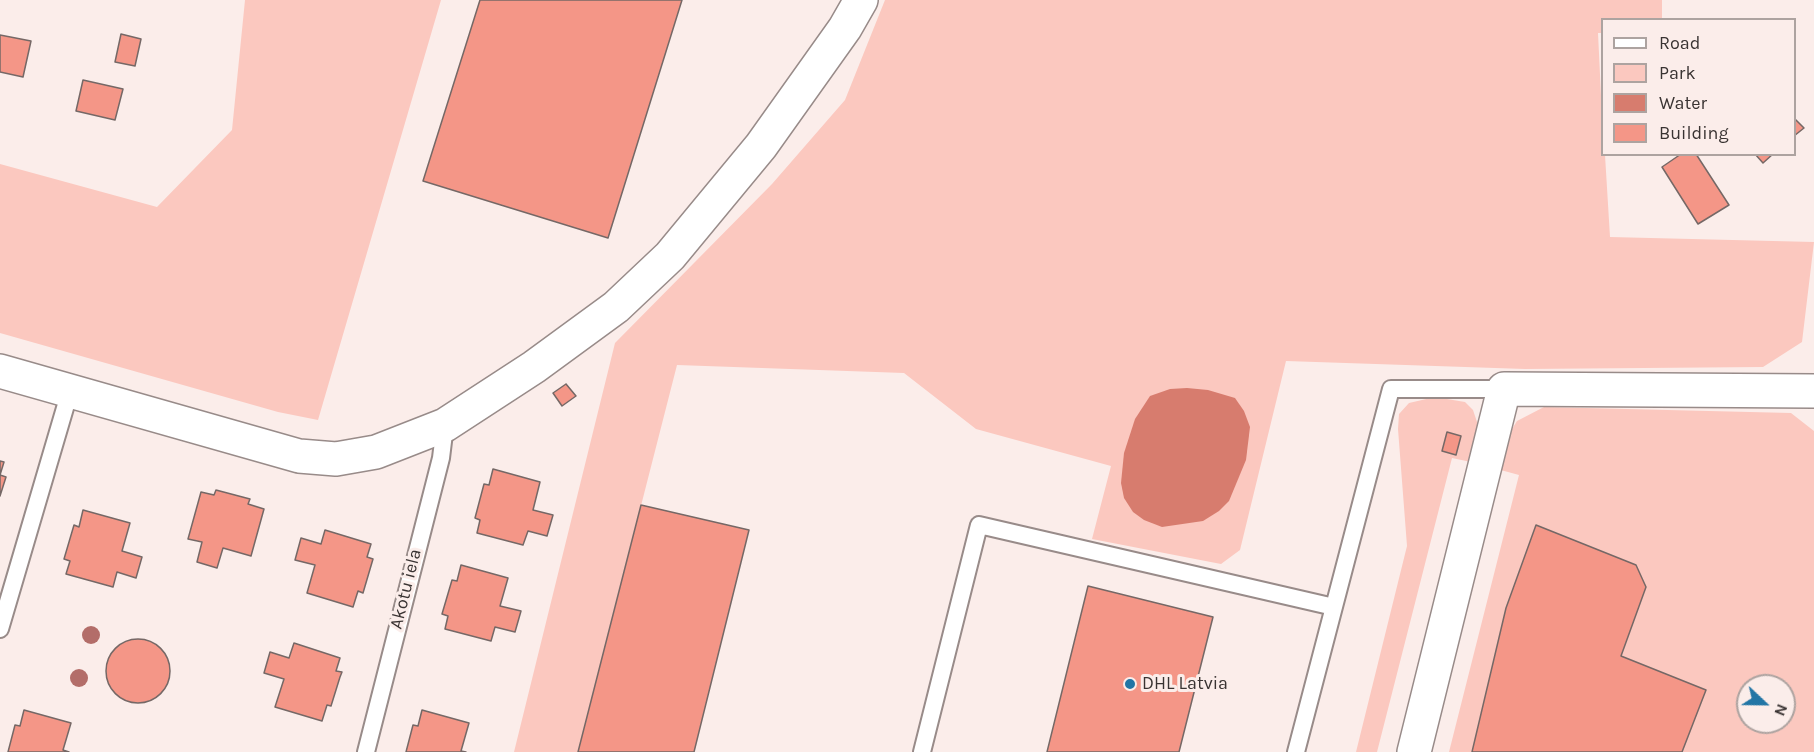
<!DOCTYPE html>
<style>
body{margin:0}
#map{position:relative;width:1814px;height:752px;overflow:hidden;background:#fbedea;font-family:Karla,sans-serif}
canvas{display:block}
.legend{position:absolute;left:1601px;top:18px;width:195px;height:138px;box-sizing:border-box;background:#fbedea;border:2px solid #ada3a0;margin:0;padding:8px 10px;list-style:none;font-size:18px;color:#393332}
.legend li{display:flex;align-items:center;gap:12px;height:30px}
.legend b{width:30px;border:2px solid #ada3a0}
.north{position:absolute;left:1736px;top:674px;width:60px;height:60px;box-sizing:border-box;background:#fbedea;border:2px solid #ada3a0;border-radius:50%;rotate:112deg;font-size:16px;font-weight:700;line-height:24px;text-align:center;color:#393332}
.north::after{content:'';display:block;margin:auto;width:21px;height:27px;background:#2275a5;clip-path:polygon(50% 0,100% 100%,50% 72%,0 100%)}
</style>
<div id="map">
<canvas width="1814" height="752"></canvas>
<ul class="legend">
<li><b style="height:8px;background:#fff"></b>Road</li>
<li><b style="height:16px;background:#fbc8bf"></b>Park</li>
<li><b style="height:16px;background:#d77c6e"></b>Water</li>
<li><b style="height:16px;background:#f49687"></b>Building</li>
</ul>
<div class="north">N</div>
</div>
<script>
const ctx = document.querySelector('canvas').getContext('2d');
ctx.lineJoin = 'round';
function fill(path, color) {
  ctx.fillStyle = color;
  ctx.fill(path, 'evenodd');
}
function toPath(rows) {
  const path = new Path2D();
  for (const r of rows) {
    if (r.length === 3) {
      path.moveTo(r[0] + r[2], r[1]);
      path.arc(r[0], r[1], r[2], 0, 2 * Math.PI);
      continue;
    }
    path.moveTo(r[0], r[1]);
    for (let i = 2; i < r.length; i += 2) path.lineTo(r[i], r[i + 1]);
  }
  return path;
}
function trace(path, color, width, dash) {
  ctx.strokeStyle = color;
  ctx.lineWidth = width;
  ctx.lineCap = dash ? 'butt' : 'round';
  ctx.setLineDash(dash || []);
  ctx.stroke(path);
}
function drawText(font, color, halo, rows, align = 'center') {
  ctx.font = font + ' Karla,sans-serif';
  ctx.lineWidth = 6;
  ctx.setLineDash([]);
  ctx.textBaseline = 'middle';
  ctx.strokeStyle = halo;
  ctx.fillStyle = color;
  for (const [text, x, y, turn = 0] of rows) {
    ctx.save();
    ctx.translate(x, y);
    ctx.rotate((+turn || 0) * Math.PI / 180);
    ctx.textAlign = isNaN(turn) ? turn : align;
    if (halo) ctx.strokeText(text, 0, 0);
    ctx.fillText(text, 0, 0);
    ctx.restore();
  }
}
const green = toPath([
 [245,0,441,0,318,420,278,412,0,333,0,164,157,207,232,130],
 [885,0,1662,0,1662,19,1602,20,1602,33,1598,33,1602,116,1602,154,1605,155,1610,237,1814,242,1802,342,1763,367,1525,369,1286,361,1240,550,1221,564,1092,539,1111,466,976,429,904,373,677,365,578,752,514,752,615,343,772,184,845,100],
 [1435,397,1465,402,1473,410,1478,425,1476,445,1471,462,1452,458,1377,752,1356,752,1407,546,1398,429,1399,414,1409,403],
 [1544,407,1791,413,1814,431,1814,752,1449,752,1519,475,1497,469,1506,439,1517,421],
 [1748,686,1784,686,1784,722,1748,722]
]);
const water = toPath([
 [1187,388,1208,390,1235,398,1244,411,1250,427,1246,460,1229,501,1219,511,1203,521,1162,527,1144,520,1133,512,1124,498,1121,483,1124,453,1135,419,1150,396,1170,389]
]);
const building = toPath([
 [480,0,682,0,608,238,423,181,480,0],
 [121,34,141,39,135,66,115,62,121,34],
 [0,35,31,41,23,77,0,72,0,35],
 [83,80,123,89,115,120,76,111,83,80],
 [1794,118,1804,128,1794,136,1794,118],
 [1681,154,1696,154,1729,205,1698,224,1662,167,1681,154],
 [1755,154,1773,154,1763,163,1755,154],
 [566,384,576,396,562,406,553,393,566,384],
 [1447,432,1461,436,1456,455,1442,451,1447,432],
 [0,461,4,462,0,475,6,477,0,496,0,461],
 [493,469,540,482,533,510,553,515,547,536,528,531,523,545,477,533,480,520,475,518,484,484,489,485,493,469],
 [216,490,250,499,248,504,264,509,251,556,223,548,217,568,197,562,202,542,188,539,201,492,214,495,216,490],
 [641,505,749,530,694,752,578,752,641,505],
 [83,510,130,523,122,551,142,557,136,578,117,572,113,587,66,574,70,561,64,559,74,525,79,527,83,510],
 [1536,525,1636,565,1646,587,1621,656,1706,690,1682,752,1472,752,1506,608,1536,525],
 [325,530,371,544,367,557,373,559,363,593,358,591,353,607,307,593,315,565,295,560,301,538,321,544,325,530],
 [461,565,508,578,500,606,521,611,515,632,495,627,491,641,445,629,448,616,442,614,452,580,457,581,461,565],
 [1088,586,1213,617,1179,752,1047,752,1088,586],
 [138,671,32],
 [294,643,340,658,336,671,342,672,340,677,331,706,327,705,322,721,275,707,284,679,264,673,270,652,289,658,294,643],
 [24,710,71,723,63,750,69,752,8,752,15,725,20,726,24,710],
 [422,710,469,723,461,751,466,752,406,752,413,725,418,726,422,710]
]);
const lane = toPath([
 [0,629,70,391],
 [366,752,441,458,445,425],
 [922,752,979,525,1334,607],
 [1296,752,1391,389,1504,389]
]);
const street = toPath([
 [0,371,299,456,336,459,376,452,445,425,534,367,616,307,670,256,761,146,845,28,861,0],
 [1414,752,1504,389,1814,391]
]);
const trees = [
 [91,635],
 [79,678]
];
const markers = [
 [1130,684,6,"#2275a5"]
];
const streetNames = [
 ["Akotu iela",406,589,-76]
];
const poiNames = [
 ["DHL Latvia",1142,684]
];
fill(green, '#fbc8bf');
fill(water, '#d77c6e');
fill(building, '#f49687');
trace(building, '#756866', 1.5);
trace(lane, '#988b89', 20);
trace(street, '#988b89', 36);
trace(lane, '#fff', 16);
trace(street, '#fff', 33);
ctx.fillStyle = '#b36d69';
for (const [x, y] of trees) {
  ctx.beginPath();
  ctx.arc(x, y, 9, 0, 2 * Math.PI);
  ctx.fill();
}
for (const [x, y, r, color] of markers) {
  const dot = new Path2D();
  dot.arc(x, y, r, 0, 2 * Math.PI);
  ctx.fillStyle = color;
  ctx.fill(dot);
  trace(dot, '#fbedea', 2);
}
drawText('18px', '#393332', '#fbedea', streetNames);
drawText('18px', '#393332', '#fbedea', poiNames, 'left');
</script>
